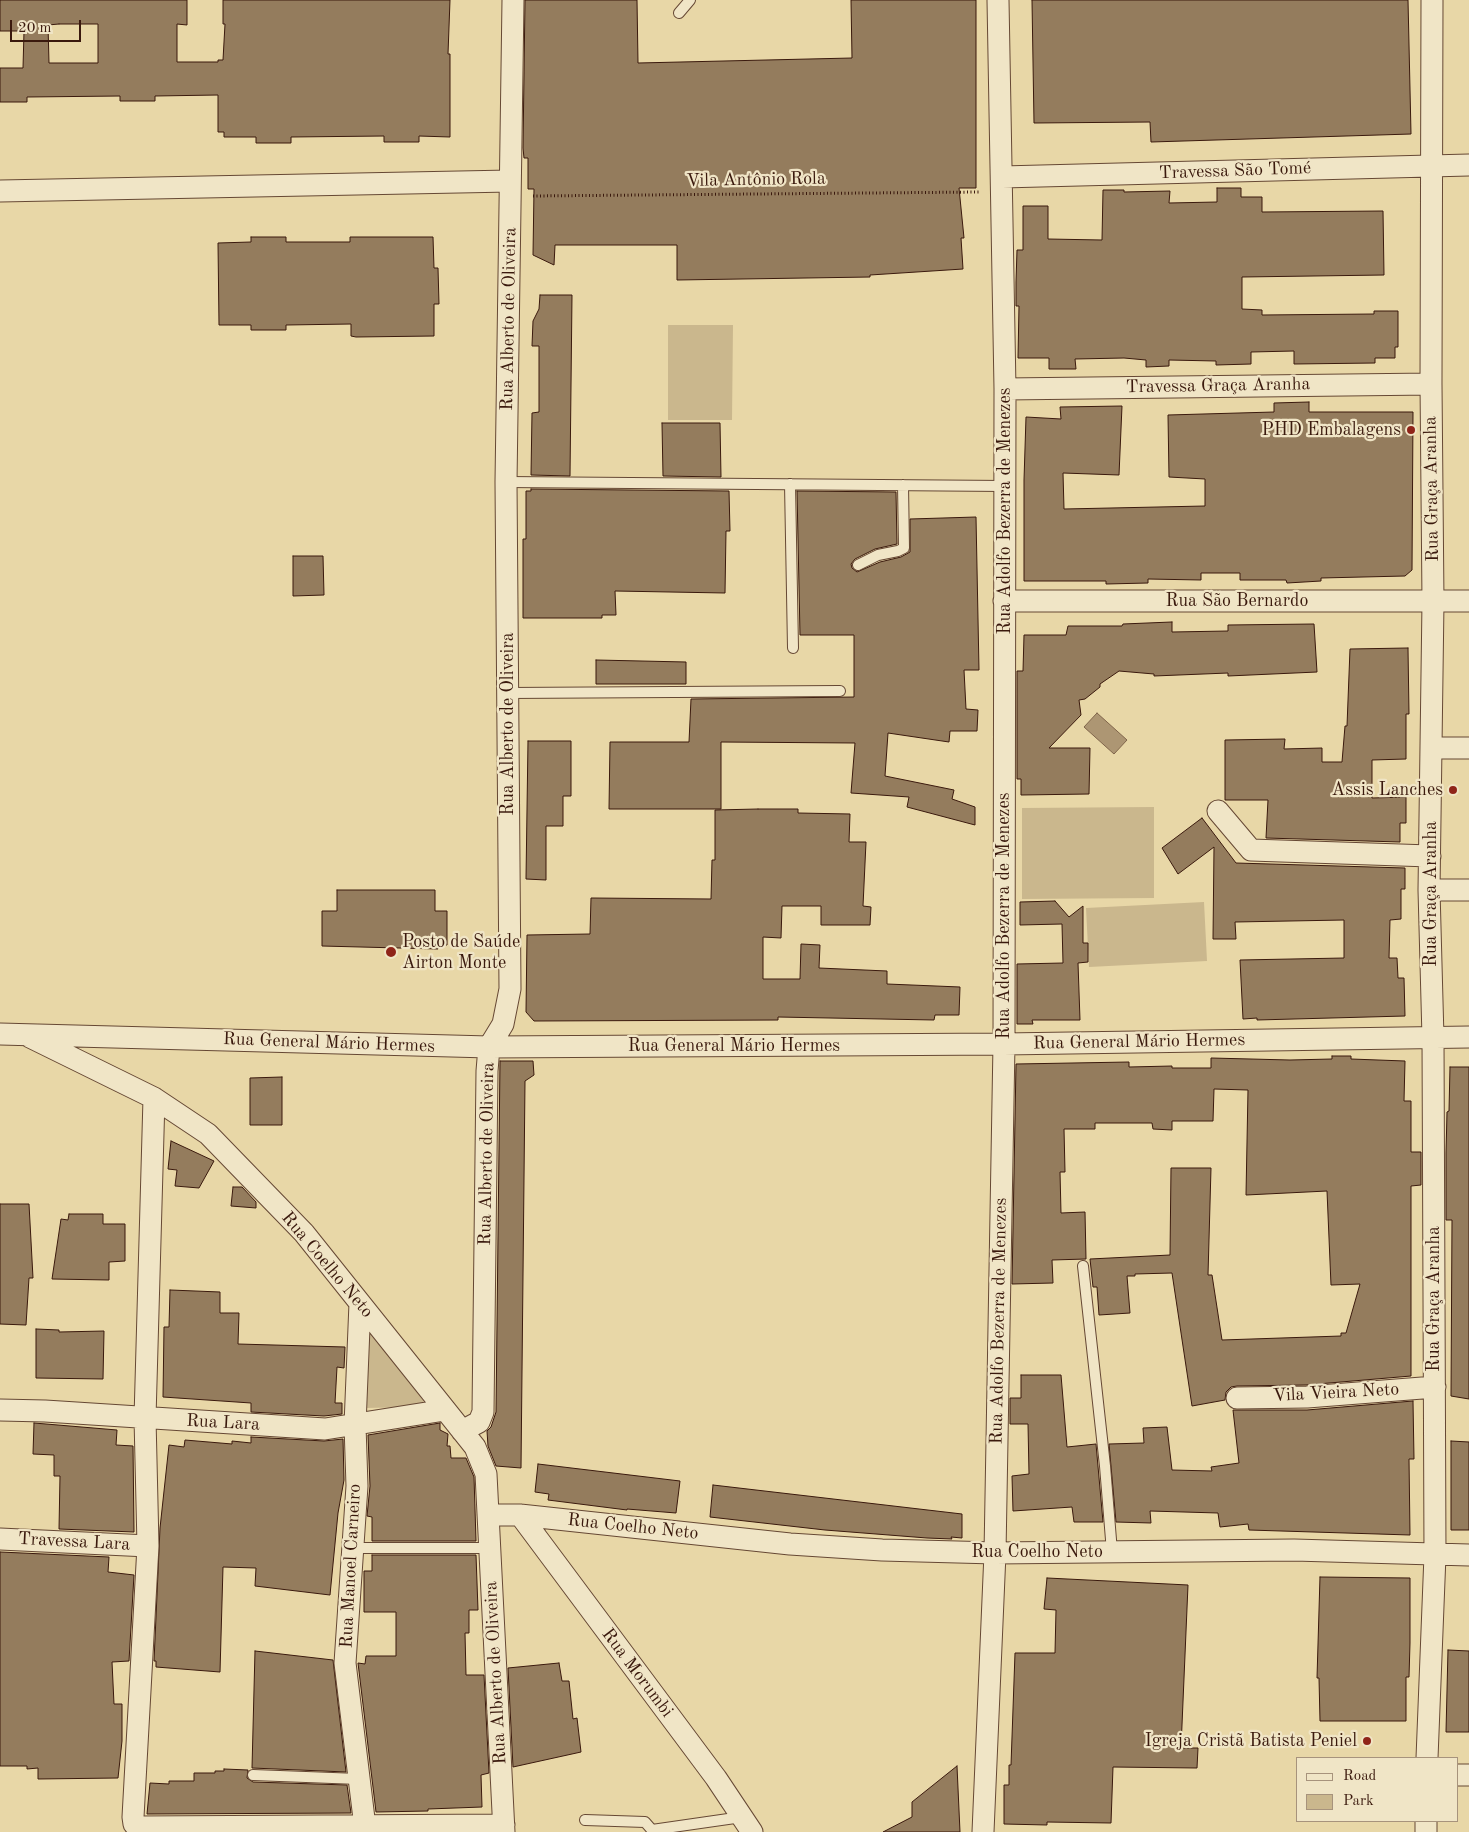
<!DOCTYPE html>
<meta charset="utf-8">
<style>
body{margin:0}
#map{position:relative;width:1469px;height:1832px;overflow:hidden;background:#e8d7a7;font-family:"Old Standard TT",serif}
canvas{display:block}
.legend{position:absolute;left:1296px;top:1757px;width:162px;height:65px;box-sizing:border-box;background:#f0e5c6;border:1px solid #a7937c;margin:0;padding:6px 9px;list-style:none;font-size:15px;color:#3a190d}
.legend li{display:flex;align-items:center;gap:10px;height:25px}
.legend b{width:25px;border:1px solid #a7937c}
.scale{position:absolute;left:10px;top:20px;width:71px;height:22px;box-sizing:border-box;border:2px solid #3a190d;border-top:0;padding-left:6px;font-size:15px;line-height:18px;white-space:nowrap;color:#3a190d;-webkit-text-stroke:4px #f0e5c6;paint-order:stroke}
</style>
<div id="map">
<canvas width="1469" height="1832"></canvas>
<ul class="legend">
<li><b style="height:6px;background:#f0e5c6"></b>Road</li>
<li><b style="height:14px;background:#cab78d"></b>Park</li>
</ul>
<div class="scale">20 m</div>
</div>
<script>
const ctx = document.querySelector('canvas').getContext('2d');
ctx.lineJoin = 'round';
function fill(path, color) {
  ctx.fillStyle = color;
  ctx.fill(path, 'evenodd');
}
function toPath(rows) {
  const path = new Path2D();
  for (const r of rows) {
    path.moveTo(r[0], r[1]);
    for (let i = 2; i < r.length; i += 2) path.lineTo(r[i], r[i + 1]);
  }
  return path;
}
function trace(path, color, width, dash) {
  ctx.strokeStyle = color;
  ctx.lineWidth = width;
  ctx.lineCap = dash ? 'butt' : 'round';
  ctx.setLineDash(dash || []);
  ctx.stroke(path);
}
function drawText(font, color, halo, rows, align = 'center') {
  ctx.font = font + ' "Old Standard TT",serif';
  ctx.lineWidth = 4.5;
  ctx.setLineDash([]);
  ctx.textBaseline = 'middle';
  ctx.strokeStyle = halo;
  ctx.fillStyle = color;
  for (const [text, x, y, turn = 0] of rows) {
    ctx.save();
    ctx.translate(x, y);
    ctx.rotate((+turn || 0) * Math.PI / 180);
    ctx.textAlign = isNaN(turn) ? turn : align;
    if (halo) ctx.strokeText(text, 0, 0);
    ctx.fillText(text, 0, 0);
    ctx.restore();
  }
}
const green = toPath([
 [668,325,733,325,732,420,668,420],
 [1154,807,1154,898,1022,899,1022,808],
 [1204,902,1207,961,1089,967,1086,908],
 [363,1325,398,1366,424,1402,420,1407,364,1408]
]);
const water = toPath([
 [1097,713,1127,740,1114,754,1084,727,1097,713]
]);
const building = toPath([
 [0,0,187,0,187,25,177,24,177,62,218,62,218,60,223,60,225,24,223,24,223,0,450,0,448,54,450,54,450,137,419,136,419,142,384,142,384,136,291,137,291,143,256,143,256,137,224,137,224,132,218,132,218,95,155,96,155,101,120,101,120,96,27,97,27,102,0,102,0,68,23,68,24,31,0,31,0,0],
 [59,24,98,24,98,63,49,63,48,25,59,24],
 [525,0,637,0,638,63,852,58,851,0,976,0,976,188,959,188,964,238,961,238,963,269,870,275,870,277,677,280,677,245,555,245,554,265,533,255,534,189,528,189,528,158,524,158,523,148,525,0],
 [1032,0,1408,0,1411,134,1151,142,1150,122,1034,123,1032,0],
 [1217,188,1241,188,1241,197,1262,197,1262,212,1383,211,1384,275,1242,277,1242,309,1262,310,1262,315,1374,314,1374,311,1398,311,1398,347,1395,347,1395,358,1375,358,1375,363,1294,364,1294,351,1251,352,1251,364,1216,365,1216,361,1169,360,1169,366,1146,367,1146,360,1124,358,1075,359,1076,369,1049,369,1049,358,1018,358,1019,306,1016,306,1016,282,1017,250,1023,250,1023,206,1048,206,1048,239,1102,240,1103,190,1124,190,1124,192,1170,191,1169,203,1217,202,1217,188],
 [251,237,286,237,286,242,350,242,350,237,433,237,434,268,438,268,439,304,434,304,434,336,356,337,351,336,351,324,286,325,286,330,251,330,251,325,219,325,218,243,251,242,251,237],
 [540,295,572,295,570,476,531,475,532,413,539,412,539,346,532,346,533,321,539,309,540,295],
 [1309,402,1309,412,1413,412,1412,570,1405,576,1321,578,1321,581,1287,583,1286,580,1240,580,1240,573,1201,573,1201,580,1148,579,1148,583,1106,584,1106,581,1024,581,1024,480,1026,417,1061,419,1060,407,1122,406,1119,475,1063,473,1064,509,1205,506,1205,479,1169,477,1168,415,1274,412,1274,403,1309,402],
 [662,423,720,423,721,477,663,476,662,423],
 [531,489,729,491,730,531,726,531,725,593,615,591,616,615,602,615,602,618,523,618,523,539,526,539,526,491,531,491,531,489],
 [797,491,896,492,897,544,875,549,855,559,851,564,852,568,857,572,880,562,901,557,910,552,910,519,976,517,979,670,964,670,966,709,978,710,977,731,950,731,949,742,888,733,885,776,954,790,952,799,975,807,975,825,907,807,909,797,851,793,855,743,721,742,721,809,609,809,610,742,689,742,691,699,854,697,854,635,800,635,797,491],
 [293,556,323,556,324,595,293,596,293,556],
 [1172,622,1172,632,1228,631,1228,625,1314,624,1317,672,1228,676,1228,673,1154,676,1154,674,1119,671,1100,684,1100,687,1085,699,1079,700,1081,715,1049,748,1090,748,1089,794,1021,795,1021,779,1017,779,1017,671,1023,671,1024,635,1066,635,1068,626,1122,626,1123,624,1172,622],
 [1408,648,1409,714,1406,714,1406,759,1372,760,1372,798,1406,797,1406,823,1400,823,1400,842,1266,838,1268,800,1225,800,1225,740,1285,739,1284,749,1322,748,1322,762,1342,762,1345,726,1347,726,1350,649,1408,648],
 [596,660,686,662,686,684,596,684,596,660],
 [528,741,571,741,571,796,563,796,563,826,546,826,546,880,526,879,528,741],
 [758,809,798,809,798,813,850,814,849,842,866,842,863,906,871,907,870,925,821,925,821,906,782,906,781,938,763,937,763,979,800,979,801,944,820,945,819,968,887,971,887,984,960,987,959,1015,935,1015,934,1020,778,1017,778,1020,534,1021,526,1012,527,935,590,934,591,898,711,899,712,860,715,860,715,810,758,809],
 [1202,818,1236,863,1405,868,1405,889,1401,889,1401,919,1390,920,1389,958,1397,958,1398,978,1404,978,1405,1016,1257,1020,1257,1018,1243,1019,1240,960,1344,958,1344,920,1235,922,1236,939,1213,939,1214,847,1178,874,1162,848,1202,818],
 [337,890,435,890,435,911,447,911,447,945,438,945,438,949,322,946,322,911,337,911,337,890],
 [1055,901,1069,917,1083,906,1083,943,1088,943,1088,962,1078,963,1080,1020,1032,1020,1033,1024,1017,1024,1017,964,1063,963,1062,924,1020,925,1020,902,1055,901],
 [1332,1056,1351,1056,1351,1059,1405,1061,1404,1101,1411,1101,1411,1152,1421,1152,1421,1185,1411,1186,1411,1376,1306,1385,1237,1386,1231,1387,1226,1392,1225,1400,1192,1406,1172,1273,1135,1274,1135,1276,1127,1276,1130,1313,1099,1315,1097,1287,1093,1287,1090,1259,1170,1255,1171,1168,1211,1168,1208,1275,1212,1275,1222,1340,1341,1336,1341,1333,1346,1333,1360,1284,1331,1285,1327,1191,1246,1195,1248,1090,1214,1089,1213,1121,1172,1121,1172,1130,1153,1129,1152,1123,1095,1123,1095,1129,1064,1129,1065,1172,1060,1172,1061,1213,1085,1212,1086,1259,1052,1260,1053,1283,1012,1284,1016,1064,1129,1062,1129,1067,1172,1066,1172,1068,1211,1068,1211,1058,1290,1060,1332,1059,1332,1056],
 [500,1061,533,1061,534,1075,525,1081,521,1468,496,1466,488,1446,487,1431,491,1427,496,1412,500,1061],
 [1450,1067,1469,1067,1469,1399,1451,1396,1452,1220,1446,1220,1446,1153,1447,1112,1449,1111,1450,1067],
 [282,1077,282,1125,250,1125,250,1078,282,1077],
 [171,1141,214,1161,199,1188,175,1186,177,1170,168,1169,171,1141],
 [233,1187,242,1187,256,1202,256,1208,231,1206,233,1187],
 [0,1204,29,1204,33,1278,29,1278,26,1325,0,1324,0,1204],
 [69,1214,103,1214,103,1224,125,1224,125,1261,109,1262,109,1280,52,1279,61,1219,68,1220,69,1214],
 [170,1290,220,1292,220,1313,239,1313,238,1344,345,1347,344,1368,337,1367,335,1403,342,1403,342,1414,324,1416,251,1412,251,1403,163,1397,164,1327,169,1327,170,1290],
 [36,1329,59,1330,59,1332,104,1331,103,1379,36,1378,36,1329],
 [1021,1375,1061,1375,1067,1447,1096,1444,1103,1522,1074,1522,1072,1507,1013,1511,1012,1476,1029,1474,1028,1424,1010,1424,1010,1398,1021,1398,1021,1375],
 [1413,1401,1414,1459,1409,1459,1410,1535,1249,1530,1248,1524,1220,1527,1218,1513,1150,1511,1151,1523,1116,1522,1109,1444,1144,1443,1143,1428,1167,1427,1172,1470,1212,1471,1211,1467,1239,1463,1233,1410,1307,1410,1413,1401],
 [34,1423,117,1430,116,1445,133,1446,134,1532,59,1529,60,1476,54,1476,54,1455,33,1454,34,1423],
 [440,1423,440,1430,448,1434,447,1446,450,1446,451,1458,466,1458,474,1477,476,1541,372,1541,372,1517,367,1516,370,1486,368,1435,440,1423],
 [251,1437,324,1441,343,1439,344,1480,338,1513,330,1595,255,1586,256,1568,223,1567,220,1672,156,1667,156,1661,154,1661,160,1528,169,1445,184,1447,185,1440,232,1444,232,1441,251,1443,251,1437],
 [1451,1441,1469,1442,1469,1530,1451,1530,1451,1441],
 [538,1464,680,1481,676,1513,627,1509,627,1510,548,1500,549,1494,535,1492,538,1464],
 [713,1485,962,1514,962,1538,951,1537,952,1539,927,1538,825,1530,710,1517,713,1485],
 [0,1552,109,1557,108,1572,134,1575,129,1661,112,1662,114,1704,122,1704,122,1741,118,1778,38,1779,38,1768,27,1769,27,1766,0,1766,0,1552],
 [372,1555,476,1555,478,1610,469,1610,469,1633,465,1633,466,1675,484,1675,489,1773,481,1775,482,1807,428,1809,428,1811,376,1812,358,1663,365,1664,366,1656,396,1656,396,1612,364,1612,364,1571,372,1571,372,1555],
 [1320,1577,1410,1578,1410,1643,1409,1677,1406,1677,1406,1721,1320,1721,1319,1678,1317,1678,1320,1577],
 [1047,1578,1188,1585,1181,1748,1198,1748,1197,1768,1113,1767,1111,1823,1047,1822,1047,1825,1004,1824,1004,1785,1009,1785,1009,1765,1011,1765,1015,1653,1055,1653,1056,1610,1044,1609,1047,1578],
 [1448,1650,1469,1651,1469,1732,1446,1732,1448,1650],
 [255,1651,333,1660,346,1772,252,1768,255,1651],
 [559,1663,562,1681,569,1681,573,1719,577,1718,581,1752,513,1767,508,1668,559,1663],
 [957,1766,960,1832,883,1832,912,1817,912,1802,957,1766],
 [224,1769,248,1770,247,1778,253,1782,347,1785,351,1813,147,1814,150,1783,169,1784,169,1781,194,1781,194,1773,215,1773,215,1771,224,1771,224,1769]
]);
const path = toPath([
 [533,196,979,192]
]);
const lane = toPath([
 [679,13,690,0],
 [506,482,1005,486],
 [790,484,793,648],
 [858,565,878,555,898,551,904,548,903,485],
 [508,693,840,691],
 [1083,1266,1105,1466,1112,1552],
 [352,1548,490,1548],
 [253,1775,359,1779],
 [585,1820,645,1822,652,1830,742,1817]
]);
const street = toPath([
 [1002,177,1469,165],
 [0,191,510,181],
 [1005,389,1431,384],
 [1004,601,1469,601],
 [1431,748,1469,748],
 [1218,811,1251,850,1430,856],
 [1429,890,1469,890],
 [0,1034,489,1047,1004,1044,1469,1037],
 [30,1037,154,1098,208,1134,304,1233,475,1447,486,1474,504,1832],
 [154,1098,145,1418,148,1546,133,1817,134,1824,140,1827,504,1825],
 [360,1303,355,1425,357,1486,345,1663,365,1827],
 [1237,1398,1307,1397,1435,1387],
 [0,1410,45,1411,325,1429,445,1410],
 [462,1431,479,1422,483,1412,487,1071,489,1047,503,1024,510,989,506,482,513,0],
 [488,1515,520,1515,790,1544,882,1550,995,1553,1294,1550,1469,1555],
 [520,1515,716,1778,752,1832],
 [0,1539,148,1546],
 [1427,1758,1435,1555,1433,1038,1429,890,1433,602,1431,384,1432,0],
 [1458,1775,1469,1775],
 [983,1832,995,1553,1004,1044,1005,389,998,0],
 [1426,1832,1426,1821]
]);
const markers = [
 [1411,430,5,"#8f2418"],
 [1453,790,5,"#8f2418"],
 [391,952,6,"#8f2418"],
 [1367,1741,5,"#8f2418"]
];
const streetNames = [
 ["Travessa São Tomé",1235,171,-2],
 ["Vila Antônio Rola",756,180,-1],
 ["Rua Alberto de Oliveira",509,319,-89],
 ["Travessa Graça Aranha",1218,386,-1],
 ["Rua Graça Aranha",1432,489,-91],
 ["Rua Adolfo Bezerra de Menezes",1005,511,-90],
 ["Rua São Bernardo",1237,601],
 ["Rua Alberto de Oliveira",508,724,-90],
 ["Rua Graça Aranha",1431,894,-90],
 ["Rua Adolfo Bezerra de Menezes",1004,916,-90],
 ["Rua General Mário Hermes",1139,1042,-1],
 ["Rua General Mário Hermes",329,1043,2],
 ["Rua General Mário Hermes",734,1046],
 ["Rua Alberto de Oliveira",487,1154,-89],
 ["Rua Coelho Neto",327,1265,50],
 ["Rua Graça Aranha",1434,1299,-90],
 ["Rua Adolfo Bezerra de Menezes",999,1321,-89],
 ["Vila Vieira Neto",1336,1393,-3],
 ["Rua Lara",223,1423,3],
 ["Rua Coelho Neto",633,1527,6],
 ["Travessa Lara",74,1542,3],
 ["Rua Coelho Neto",1037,1552],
 ["Rua Manoel Carneiro",351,1566,-87],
 ["Rua Alberto de Oliveira",496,1673,-93],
 ["Rua Morumbi",637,1673,53]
];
const poiNames = [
 ["PHD Embalagens",1401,430],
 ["Assis Lanches",1443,790],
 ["Posto de Saúde",402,942,"left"],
 ["Airton Monte",402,963,"left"],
 ["Igreja Cristã Batista Peniel",1357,1741]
];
fill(green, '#cab78d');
fill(water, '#ad9673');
trace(water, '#7f644a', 1);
fill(building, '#947c5d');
trace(building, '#3a190d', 1);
trace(lane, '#664834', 12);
trace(street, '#664834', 23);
trace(path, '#3a190d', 3, [1, 2.5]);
trace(lane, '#f0e5c6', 10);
trace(street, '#f0e5c6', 21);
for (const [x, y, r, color] of markers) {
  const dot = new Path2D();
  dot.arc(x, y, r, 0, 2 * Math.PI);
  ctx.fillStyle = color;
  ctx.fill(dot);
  trace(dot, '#f0e5c6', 2);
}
drawText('18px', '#3a190d', '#f0e5c6', streetNames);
drawText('18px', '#3a190d', '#f0e5c6', poiNames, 'right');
</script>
